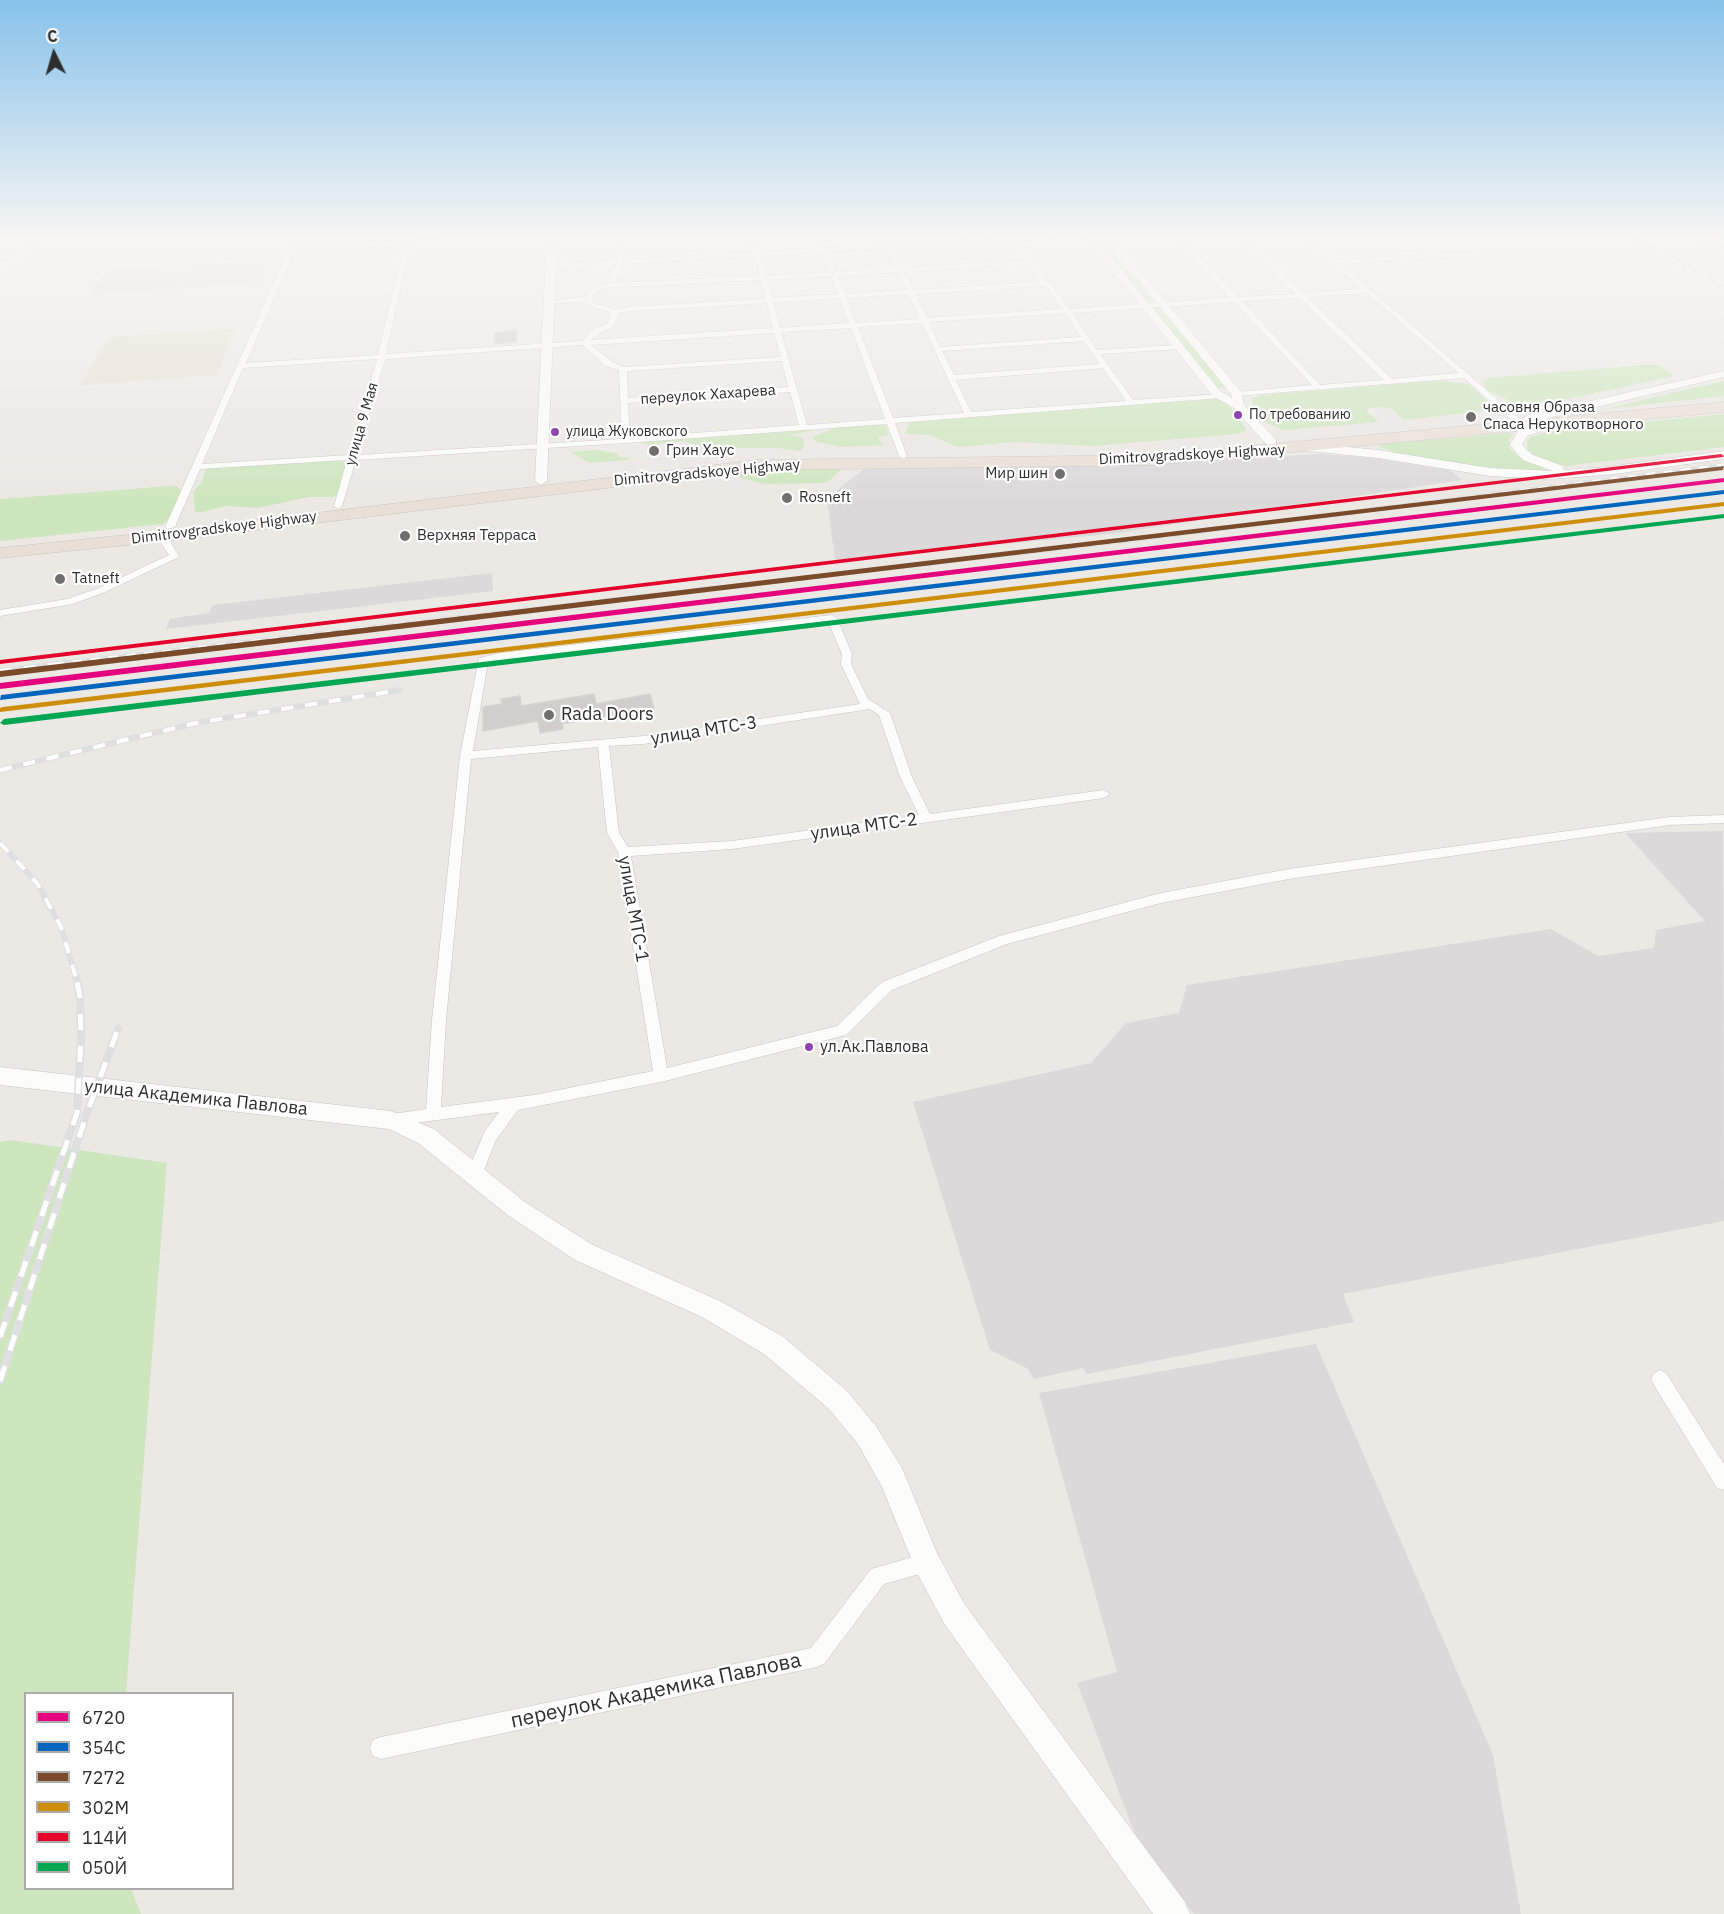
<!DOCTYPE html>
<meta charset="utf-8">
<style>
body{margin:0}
#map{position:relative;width:1724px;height:1914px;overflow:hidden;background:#ece8e4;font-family:"IBM Plex Sans",sans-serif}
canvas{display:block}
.legend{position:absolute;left:24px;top:1692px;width:210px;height:198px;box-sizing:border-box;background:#fff;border:2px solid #ababab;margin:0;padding:8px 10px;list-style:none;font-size:18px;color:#2e2e2e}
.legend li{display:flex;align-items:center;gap:12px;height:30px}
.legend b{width:30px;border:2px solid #ababab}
.north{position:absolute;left:24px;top:24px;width:60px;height:60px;-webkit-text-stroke:4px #fff;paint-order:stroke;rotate:355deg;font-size:16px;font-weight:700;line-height:24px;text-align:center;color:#2e2e2e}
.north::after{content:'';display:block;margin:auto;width:21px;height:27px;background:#2e2e2e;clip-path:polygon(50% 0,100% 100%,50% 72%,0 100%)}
</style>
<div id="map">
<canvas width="1724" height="1914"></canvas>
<ul class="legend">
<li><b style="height:8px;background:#e5007d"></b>6720</li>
<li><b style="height:8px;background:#0065bd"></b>354С</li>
<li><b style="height:8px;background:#7a4b2a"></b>7272</li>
<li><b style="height:8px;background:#cf8e09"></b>302М</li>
<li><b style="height:8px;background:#e4002b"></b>114Й</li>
<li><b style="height:8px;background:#00a651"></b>050Й</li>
</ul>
<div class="north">С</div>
</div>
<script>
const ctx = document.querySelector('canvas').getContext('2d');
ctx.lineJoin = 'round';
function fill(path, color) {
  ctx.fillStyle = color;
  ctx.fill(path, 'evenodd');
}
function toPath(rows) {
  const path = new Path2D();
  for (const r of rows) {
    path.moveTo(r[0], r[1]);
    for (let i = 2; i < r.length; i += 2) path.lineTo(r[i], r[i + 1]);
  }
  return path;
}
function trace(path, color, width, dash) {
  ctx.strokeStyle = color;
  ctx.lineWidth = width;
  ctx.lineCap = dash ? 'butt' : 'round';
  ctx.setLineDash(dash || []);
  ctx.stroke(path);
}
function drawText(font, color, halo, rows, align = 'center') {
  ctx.font = font + ' "IBM Plex Sans",sans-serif';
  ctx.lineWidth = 4.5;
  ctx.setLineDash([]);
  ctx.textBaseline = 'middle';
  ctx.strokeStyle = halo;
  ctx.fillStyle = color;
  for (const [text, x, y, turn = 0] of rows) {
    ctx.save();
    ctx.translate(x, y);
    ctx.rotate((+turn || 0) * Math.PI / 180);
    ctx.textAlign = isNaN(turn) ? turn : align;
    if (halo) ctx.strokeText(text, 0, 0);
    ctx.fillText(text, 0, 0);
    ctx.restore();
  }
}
const industrial = toPath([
 [1320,454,1373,458,1450,470,1462,480,1110,534,835,560,827,498,864,469,1125,465],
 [492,573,493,591,166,629,170,619,209,613,213,605],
 [1723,831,1724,1221,1343,1294,1354,1322,1087,1374,1083,1368,1034,1379,1028,1369,990,1350,913,1102,1091,1063,1126,1023,1179,1013,1187,985,1551,929,1598,956,1654,948,1656,930,1705,921,1625,833],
 [1316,1344,1493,1755,1521,1914,1194,1914,1141,1850,1077,1683,1117,1672,1039,1393]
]);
const education = toPath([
 [269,260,257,284,175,289,189,265],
 [187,265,172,290,89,294,107,269],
 [236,328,216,375,80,385,109,337]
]);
const green = toPath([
 [1092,236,1100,236,1153,301,1145,301],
 [1151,307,1159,307,1226,387,1216,388],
 [1644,365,1658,365,1674,376,1554,402,1519,405,1487,390,1483,382,1488,378,1498,377],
 [1442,380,1468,384,1489,402,1489,408,1476,412,1404,420,1392,409,1385,407,1369,408,1367,411,1379,422,1284,430,1266,423,1253,411,1252,398,1262,395],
 [1724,381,1724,396,1605,409,1706,385],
 [1205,394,1226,401,1247,430,1239,434,1092,446,1015,442,958,447,929,435,905,434,910,422],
 [1724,414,1724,447,1566,466,1541,460,1527,449,1527,441,1531,437,1547,432],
 [878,423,887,428,888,435,877,437,884,445,843,447,816,442,812,437,836,427],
 [819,429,791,435,802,437,804,441,803,448,800,451,777,448,705,448,683,441,648,445,642,442],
 [1514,433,1509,439,1510,449,1520,458,1549,471,1483,467,1401,454,1379,447,1379,444],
 [599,450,618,454,618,457,631,458,627,460,589,463,571,452],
 [326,458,340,460,347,465,340,480,342,491,334,497,309,497,258,508,226,506,202,512,195,512,193,492,202,482,205,470,211,466,308,463],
 [841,469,829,481,824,483,764,484,734,476,737,472,756,470],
 [171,486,177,486,181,491,170,517,163,524,0,541,0,499],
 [11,1140,167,1163,126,1693,26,1694,26,1888,131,1889,141,1914,0,1914,0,1142]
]);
const building = toPath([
 [517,331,516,342,494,344,495,333,517,331],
 [594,694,596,704,650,694,654,708,562,724,563,729,540,733,538,721,483,731,483,707,502,704,501,699,520,696,521,706,594,694]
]);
const street = toPath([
 [295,235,301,235,299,241,406,235,479,235,411,240,386,354,582,341,594,329,607,324,612,313,588,305,586,301,549,304,546,302,585,297,594,288,608,284,616,264,551,268,548,266,551,264,617,260,617,235,673,235,623,240,623,260,753,252,749,235,755,235,760,252,821,248,816,235,822,235,827,248,885,245,881,235,887,235,892,244,1013,237,1012,235,1087,235,1021,241,1046,282,1050,283,1069,309,1231,298,1173,235,1180,235,1238,297,1296,294,1236,235,1243,235,1303,293,1362,289,1301,235,1308,235,1337,260,1480,252,1482,255,1341,264,1521,420,1514,422,1464,378,1234,396,1234,392,1237,392,1312,385,1235,302,1072,313,1097,350,1181,345,1182,347,1178,349,1100,354,1133,400,1221,394,1225,396,1221,398,895,423,907,456,903,459,899,456,887,424,626,443,356,460,342,506,338,509,334,506,347,460,200,469,175,527,167,529,165,527,295,235],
 [405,240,378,355,246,363,297,245,405,240],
 [1015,241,1027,260,903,268,893,248,1015,241],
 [887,248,896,268,836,272,829,252,887,248],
 [822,252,830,272,766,276,761,256,822,252],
 [754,256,760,276,615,283,623,264,754,256],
 [1029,264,1040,282,913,290,904,272,1029,264],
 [898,272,907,290,845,294,838,276,898,272],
 [831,276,838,294,772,298,767,280,831,276],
 [761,280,765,299,629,307,616,310,593,303,592,296,598,290,611,287,761,280],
 [1046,286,1062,309,927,318,915,294,1046,286],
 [1367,293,1459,373,1392,379,1307,297,1367,293],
 [908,294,920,319,856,323,846,298,908,294],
 [840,298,849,323,780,328,773,302,840,298],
 [1300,298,1384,380,1320,385,1242,301,1300,298],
 [767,303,773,328,591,340,600,333,613,327,619,313,629,311,767,303],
 [1065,313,1081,337,940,347,929,322,1065,313],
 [922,323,964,413,893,418,858,327,922,323],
 [851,328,885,419,807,425,781,332,851,328],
 [774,333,781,357,624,367,612,362,591,345,774,333],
 [1084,341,1100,364,954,375,942,351,1084,341],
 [582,345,606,366,619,370,622,439,357,455,385,359,582,345],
 [377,359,349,455,202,464,243,368,377,359],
 [782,361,788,387,628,398,627,371,782,361],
 [1103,368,1126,401,971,412,956,380,1103,368],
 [790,392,799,425,630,438,628,403,790,392],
 [0,261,14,260,17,262,0,265,0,261],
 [163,534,171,536,171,543,179,556,177,558,105,592,73,604,0,616,0,610,67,599,99,588,169,555,161,543,163,534],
 [832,615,837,618,852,654,851,664,868,699,890,713,912,777,930,814,1104,790,1110,794,1104,798,732,849,631,856,667,1068,837,1026,882,982,999,936,1161,893,1289,869,1670,817,1724,815,1724,823,1670,825,1289,879,1161,903,1007,944,892,990,846,1035,661,1082,518,1110,496,1140,480,1180,474,1182,468,1180,466,1175,485,1131,499,1112,391,1126,386,1125,383,1120,386,1115,426,1109,432,1020,460,756,479,658,500,653,832,615],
 [828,621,842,654,841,664,860,704,643,736,473,751,488,662,828,621],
 [870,709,879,715,900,777,919,815,732,841,628,847,619,833,609,746,643,744,870,709],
 [598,747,607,833,618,852,653,1071,534,1095,441,1107,446,1020,471,759,598,747],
 [1660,1370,1666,1373,1724,1464,1724,1490,1717,1488,1654,1385,1651,1379,1654,1373,1660,1370],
 [927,1553,934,1556,937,1563,934,1570,884,1584,824,1664,817,1667,381,1759,373,1756,370,1748,373,1740,381,1737,811,1648,871,1569,927,1553]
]);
const secondary = toPath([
 [32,235,41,235,17,264,0,276,0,267,11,260,32,235],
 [547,235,557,235,547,481,541,485,535,481,547,235],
 [1084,235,1093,235,1221,392,1232,398,1231,394,1102,235,1111,235,1241,392,1244,405,1276,440,1276,446,1268,446,1234,408,1213,396,1084,235],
 [1689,235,1700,235,1724,248,1724,255,1689,235],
 [1724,371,1724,377,1528,423,1522,419,1528,415,1724,371],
 [1550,420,1556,424,1554,427,1527,436,1522,445,1531,454,1563,466,1564,470,1607,467,1724,451,1724,459,1607,475,1548,479,1490,476,1378,458,1308,451,1302,447,1308,443,1378,450,1490,468,1553,471,1523,460,1510,445,1518,431,1550,420],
 [0,1067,391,1111,434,1129,525,1202,591,1244,720,1301,782,1336,846,1390,876,1426,902,1468,937,1553,965,1605,1185,1902,1190,1914,1153,1914,945,1625,917,1573,882,1487,858,1444,828,1408,764,1354,702,1317,575,1260,509,1216,418,1143,389,1129,0,1085,0,1067]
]);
const highway = toPath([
 [1724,402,1724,412,1153,465,757,470,166,541,0,558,0,548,166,531,757,460,1153,455,1724,402]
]);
const railFar3 = toPath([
 [1631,235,1683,266,1724,284]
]);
const railFar2 = toPath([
 [55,664,1124,541,1724,465]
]);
const railFar1 = toPath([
 [0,671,68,663],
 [0,770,196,723,400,690],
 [0,843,37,883,61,927,76,978]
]);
const rail = toPath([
 [0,1337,77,1113,81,1038,80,997,76,977],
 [0,1381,87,1113,118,1029]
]);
const rail1 = toPath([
 [1724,478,1724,482,0,689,0,683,1724,478]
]);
const rail2 = toPath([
 [1724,490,1724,494,0,700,1,695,1724,490]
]);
const rail3 = toPath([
 [1724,466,1723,470,0,677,0,671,1724,466]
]);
const rail4 = toPath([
 [1724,502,1724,506,0,712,0,708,3,707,1724,502]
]);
const rail5 = toPath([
 [1721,454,1724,456,1723,457,0,664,0,660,1721,454]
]);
const rail6 = toPath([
 [1724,514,1724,518,4,725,0,723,4,719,1724,514]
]);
const markers = [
 [1238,415,5,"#8e44ad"],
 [1471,417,6,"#706f6e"],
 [555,432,5,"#8e44ad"],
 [654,451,6,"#706f6e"],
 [1060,474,6,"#706f6e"],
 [787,498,6,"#706f6e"],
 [405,536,6,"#706f6e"],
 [60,579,6,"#706f6e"],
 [549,715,6,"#706f6e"],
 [809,1047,5,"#8e44ad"]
];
const farBusnames = [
 ["По требованию",1249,415],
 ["улица Жуковского",566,432]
];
const farStreetnames = [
 ["переулок Хахарева",708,395,-4],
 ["улица 9 Мая",362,424,-74],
 ["Dimitrovgradskoye Highway",1192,455,-3],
 ["Dimitrovgradskoye Highway",707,473,-5],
 ["Dimitrovgradskoye Highway",224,528,-7]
];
const farPoinames = [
 ["часовня Образа",1483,408],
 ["Спаса Нерукотворного",1483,425],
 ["Грин Хаус",666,451],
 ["Мир шин",1048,474,"right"],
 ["Rosneft",799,498],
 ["Верхняя Терраса",417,536],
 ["Tatneft",72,579]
];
const busNames = [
 ["ул.Ак.Павлова",820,1047]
];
const poiNames = [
 ["Rada Doors",561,715]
];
const streetNames = [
 ["улица МТС-3",704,731,-9],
 ["улица МТС-2",864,827,-8],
 ["улица МТС-1",633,909,80],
 ["улица Академика Павлова",196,1098,6]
];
const nearStreetnames = [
 ["переулок Академика Павлова",656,1691,-12]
];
fill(industrial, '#dcd9db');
fill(education, '#e6e0d3');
fill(green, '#cee6be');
fill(building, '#d1cecb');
trace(building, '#d7d4d0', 1.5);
trace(street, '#c5c4c5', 1);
trace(secondary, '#c5c4c5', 1);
trace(highway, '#c6c5c4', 1);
fill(street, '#fcfcfb');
fill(secondary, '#fcfcfb');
fill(highway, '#eadfd6');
trace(railFar3, '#dfdfe1', 4);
trace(railFar2, '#dfdfe1', 4.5);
trace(railFar1, '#dfdfe1', 6);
trace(rail, '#dfdfe1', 8);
trace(railFar3, '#fff', 2, [8]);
trace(railFar2, '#fff', 3, [9]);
trace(railFar1, '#fff', 4, [12]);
trace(rail, '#fff', 5, [16]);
fill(rail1, '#e5007d');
fill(rail2, '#0065bd');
fill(rail3, '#7a4b2a');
fill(rail4, '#cf8e09');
fill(rail5, '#e4002b');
fill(rail6, '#00a651');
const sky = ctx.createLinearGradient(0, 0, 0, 503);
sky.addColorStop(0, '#88c2ea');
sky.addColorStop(0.47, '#f6f5f3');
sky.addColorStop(1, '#f6f5f300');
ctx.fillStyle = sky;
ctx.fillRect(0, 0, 1724, 503);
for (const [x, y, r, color] of markers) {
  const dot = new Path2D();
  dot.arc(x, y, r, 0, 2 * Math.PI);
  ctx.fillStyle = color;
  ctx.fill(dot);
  trace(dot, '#fff', 2);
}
drawText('14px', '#2e2e2e', '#fff', farBusnames, 'left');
drawText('15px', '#2e2e2e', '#fff', farStreetnames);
drawText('15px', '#2e2e2e', '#fff', farPoinames, 'left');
drawText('16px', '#2e2e2e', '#fff', busNames, 'left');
drawText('18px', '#2e2e2e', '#fff', poiNames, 'left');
drawText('18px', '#2e2e2e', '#fff', streetNames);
drawText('21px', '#2e2e2e', '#fff', nearStreetnames);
</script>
